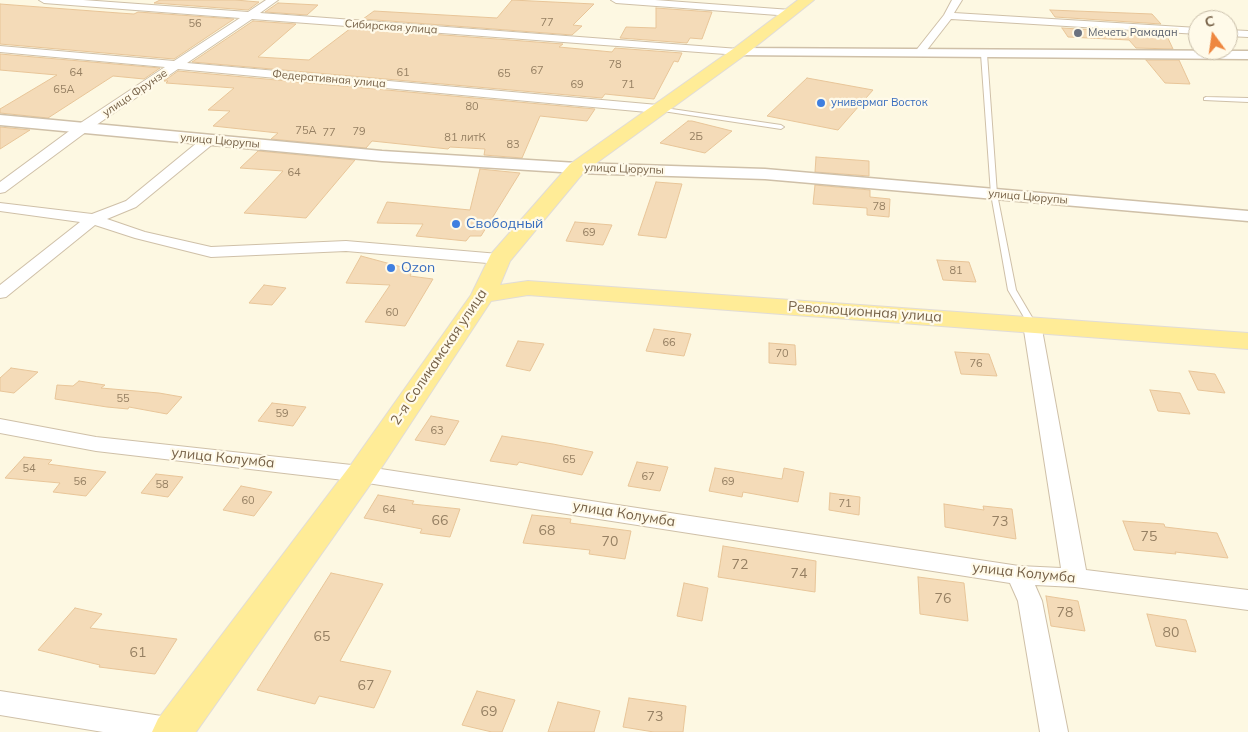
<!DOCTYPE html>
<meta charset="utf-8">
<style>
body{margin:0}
#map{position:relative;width:1248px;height:732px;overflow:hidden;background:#fdf8e2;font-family:Mulish,sans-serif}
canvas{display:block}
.north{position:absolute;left:1188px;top:10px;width:50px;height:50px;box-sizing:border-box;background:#fffae9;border:1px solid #c8bda8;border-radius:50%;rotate:346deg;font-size:14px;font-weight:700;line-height:20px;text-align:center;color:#766147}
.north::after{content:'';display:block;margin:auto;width:18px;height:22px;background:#ee8740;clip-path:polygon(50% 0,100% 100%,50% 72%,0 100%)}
</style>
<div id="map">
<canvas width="1248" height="732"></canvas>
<div class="north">С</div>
</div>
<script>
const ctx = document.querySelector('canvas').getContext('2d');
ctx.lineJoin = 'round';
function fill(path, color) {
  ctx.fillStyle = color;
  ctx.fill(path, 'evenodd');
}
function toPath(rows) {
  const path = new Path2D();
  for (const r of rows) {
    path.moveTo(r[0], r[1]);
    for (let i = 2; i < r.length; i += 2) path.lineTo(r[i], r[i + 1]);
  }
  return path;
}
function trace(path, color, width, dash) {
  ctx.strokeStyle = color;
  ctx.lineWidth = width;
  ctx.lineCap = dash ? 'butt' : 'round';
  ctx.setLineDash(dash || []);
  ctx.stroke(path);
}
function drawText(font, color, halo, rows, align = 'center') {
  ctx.font = font + ' Mulish,sans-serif';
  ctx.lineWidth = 4.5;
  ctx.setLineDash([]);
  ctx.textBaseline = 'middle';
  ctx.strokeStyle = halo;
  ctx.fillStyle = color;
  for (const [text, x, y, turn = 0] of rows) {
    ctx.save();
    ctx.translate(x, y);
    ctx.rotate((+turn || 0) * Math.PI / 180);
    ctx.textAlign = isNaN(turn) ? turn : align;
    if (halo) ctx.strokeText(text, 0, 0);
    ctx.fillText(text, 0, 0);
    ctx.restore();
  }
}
const building = toPath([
 [160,0,235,0,259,2,248,10,154,3,160,0],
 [512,0,594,4,573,25,582,26,572,35,363,19,374,11,497,18,512,0],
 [278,3,318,5,307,15,265,12,278,3],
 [0,4,119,13,134,14,138,12,234,19,174,59,0,44,0,4],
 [656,8,712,12,702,39,690,38,687,43,620,38,626,27,656,28,656,8],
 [1050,10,1152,14,1161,24,1055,17,1050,10],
 [253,21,296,24,258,57,309,60,351,28,563,44,559,47,612,52,615,48,682,53,678,62,674,61,654,99,605,94,602,98,192,62,253,21],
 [1062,28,1166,34,1173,49,1136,48,1129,40,1068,37,1062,28],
 [0,54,160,68,144,79,113,76,48,118,0,113,0,109,57,75,0,70,0,54],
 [1146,60,1179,60,1190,84,1165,83,1146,60],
 [178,71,595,109,587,121,540,116,522,158,484,155,485,149,450,147,448,149,372,141,366,148,271,139,278,133,213,126,230,111,208,110,234,88,166,83,168,81,164,81,178,71],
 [807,78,873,90,838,130,767,116,807,78],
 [688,121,692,121,732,131,705,153,660,143,688,121],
 [0,127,30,130,0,149,0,127],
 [258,151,355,160,306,218,244,213,283,171,240,168,258,151],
 [816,157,869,161,869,176,815,172,816,157],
 [480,169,520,173,481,236,470,236,466,241,416,236,423,224,377,223,387,202,470,210,480,169],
 [656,182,682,184,666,238,638,235,656,182],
 [815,185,870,190,870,197,890,199,889,217,867,215,867,208,813,204,815,185],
 [575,222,612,225,603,245,566,241,575,222],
 [361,256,413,270,410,276,433,279,405,326,365,322,390,285,346,283,361,256],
 [937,260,969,262,976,282,943,280,937,260],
 [264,285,286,288,272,305,249,303,264,285],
 [654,329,691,334,684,356,646,351,654,329],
 [518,341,544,344,530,371,506,366,518,341],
 [769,343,795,345,796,365,769,363,769,343],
 [955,352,989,354,997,376,961,374,955,352],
 [11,368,38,372,14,393,0,391,0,378,11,368],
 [1189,371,1215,374,1225,393,1198,390,1189,371],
 [79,381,105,385,101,388,159,393,182,397,167,414,129,407,128,409,107,407,55,399,57,385,73,386,79,381],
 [1150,390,1180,393,1190,414,1158,411,1150,390],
 [272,403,306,407,293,426,258,421,272,403],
 [431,416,459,421,445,445,415,440,431,416],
 [502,436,553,444,593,452,582,475,519,462,517,465,490,461,502,436],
 [24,457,52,460,48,464,106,472,86,496,53,492,60,483,5,478,24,457],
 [637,462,668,467,660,491,628,486,637,462],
 [715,468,782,479,784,468,804,472,798,502,743,492,742,497,709,491,715,468],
 [156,474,183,477,168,497,141,493,156,474],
 [241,486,272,492,254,516,223,510,241,486],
 [830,493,860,497,859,515,829,510,830,493],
 [378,495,414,501,412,504,460,509,450,537,420,533,422,529,364,518,378,495],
 [944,504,984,510,983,506,1012,509,1016,539,945,527,944,504],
 [532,515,571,519,570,523,631,531,625,559,589,554,590,550,523,543,532,515],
 [1123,521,1164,524,1165,527,1217,533,1228,558,1175,552,1176,554,1134,550,1123,521],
 [723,546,816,561,815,592,718,577,723,546],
 [331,573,383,584,340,661,391,671,374,708,319,696,315,704,257,690,331,573],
 [918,577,964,583,968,621,920,614,918,577],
 [684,583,708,588,702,621,677,616,684,583],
 [1046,596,1078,601,1085,631,1051,626,1046,596],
 [75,608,102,614,90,628,177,639,155,674,99,667,100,665,38,650,75,608],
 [1147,614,1186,620,1196,652,1156,646,1147,614],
 [477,691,515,700,502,732,492,732,462,725,477,691],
 [629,698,686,706,683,732,654,732,623,727,629,698],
 [558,702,600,711,594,732,548,732,558,702]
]);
const service = toPath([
 [984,52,987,54,997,194,1016,290,1036,324,1032,326,1028,324,1008,290,991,194,981,54,984,52],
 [1206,97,1248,98,1248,102,1204,100,1204,98,1206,97],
 [658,107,781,125,784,127,781,129,656,110,655,109,658,107]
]);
const minor = toPath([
 [39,0,83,0,248,12,266,0,278,0,260,13,739,49,744,52,739,55,252,19,187,63,658,105,664,109,658,113,178,69,86,132,5,192,0,193,0,182,76,126,165,67,0,52,0,46,174,61,240,18,44,3,39,0],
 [611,0,655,0,791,10,796,13,791,16,616,3,611,0],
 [952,0,962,0,954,13,1198,28,1198,34,951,19,923,55,915,55,914,53,944,15,952,0],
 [1228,30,1248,31,1248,37,1228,36,1228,30],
 [209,136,214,137,216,140,214,143,136,207,107,219,145,232,211,247,346,241,499,254,505,256,507,259,505,262,499,264,346,251,211,257,135,238,95,225,6,297,0,298,0,285,80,222,0,211,0,203,92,214,126,201,204,137,209,136],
 [1032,319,1038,320,1041,324,1086,570,1248,590,1248,610,1075,587,1035,585,1042,601,1068,732,1040,732,1018,601,1010,583,361,482,96,451,0,433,0,419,96,437,361,466,1019,566,1061,568,1023,324,1026,320,1032,319],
 [0,691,181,719,191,723,195,732,103,732,0,715,0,691]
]);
const tertiary = toPath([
 [739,48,1248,51,1248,59,734,55,732,52,734,49,739,48],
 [0,115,382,151,577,163,765,169,1248,211,1248,221,765,179,577,173,382,161,0,125,0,115]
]);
const primary = toPath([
 [798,0,814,0,745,55,584,172,510,261,500,285,528,281,1248,333,1248,349,528,295,491,301,372,482,196,732,152,732,158,719,350,466,471,295,491,254,570,164,733,49,798,0]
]);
const markers = [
 [1078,33,5,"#6b7280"],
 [821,103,5,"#3f7fe0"],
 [456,224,5,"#3f7fe0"],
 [391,268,5,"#3f7fe0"]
];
const numberNames = [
 ["77",547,23],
 ["56",195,24],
 ["78",615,65],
 ["67",537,71],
 ["64",76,73],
 ["61",403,73],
 ["65",504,74],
 ["69",577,85],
 ["71",628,85],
 ["65А",64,90],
 ["80",472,107],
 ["75А",306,131],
 ["79",359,132],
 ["77",329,133],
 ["2Б",696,137],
 ["81 литК",465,138],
 ["83",513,145],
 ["64",294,173],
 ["78",879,207],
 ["69",589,233],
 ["81",956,271],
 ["60",392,313],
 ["66",669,343],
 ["70",782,354],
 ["76",976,364],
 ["55",123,399],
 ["59",282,414],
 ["63",437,431],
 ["65",569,460],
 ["54",29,469],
 ["67",648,477],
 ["56",80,482],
 ["69",728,482],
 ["58",162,485],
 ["60",248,501],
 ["71",845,504],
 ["64",389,510]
];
const farStreetnames = [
 ["Сибирская улица",391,27,4],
 ["Федеративная улица",329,79,5],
 ["улица Фрунзе",135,93,-34],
 ["улица Цюрупы",220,141,5],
 ["улица Цюрупы",624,169,2],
 ["улица Цюрупы",1028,197,5]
];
const farWorshipnames = [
 ["Мечеть Рамадан",1088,33]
];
const farShopnames = [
 ["универмаг Восток",831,103]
];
const shopNames = [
 ["Свободный",466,224],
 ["Ozon",401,268]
];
const streetNames = [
 ["Революционная улица",865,312,4],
 ["2-я Соликамская улица",439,357,-56],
 ["улица Колумба",223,458,6],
 ["улица Колумба",624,514,9],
 ["улица Колумба",1024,573,6]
];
const nearNumbernames = [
 ["66",440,521],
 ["73",1000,522],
 ["68",547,531],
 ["75",1149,537],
 ["70",610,542],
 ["72",740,565],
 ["74",799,574],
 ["76",943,599],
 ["78",1065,613],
 ["80",1171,633],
 ["65",322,637],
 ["61",138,653],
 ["67",366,686],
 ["69",489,712],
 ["73",655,717]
];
fill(building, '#f4dbb8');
trace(building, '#e8c598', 1);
trace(service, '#cfc0a8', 2);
trace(minor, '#cfc0a8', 2);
trace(tertiary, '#cfc0a8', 3);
trace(primary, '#e1dcd7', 2);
fill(service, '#fff');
fill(minor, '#fff');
fill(tertiary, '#fff');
fill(primary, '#ffec97');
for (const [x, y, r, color] of markers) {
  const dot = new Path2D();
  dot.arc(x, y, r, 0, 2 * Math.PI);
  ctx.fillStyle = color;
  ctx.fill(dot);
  trace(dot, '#fffae9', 2);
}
drawText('11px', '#968063', null, numberNames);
drawText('11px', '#766147', '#fffae9', farStreetnames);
drawText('11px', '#5b616d', '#fffae9', farWorshipnames, 'left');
drawText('11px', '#366cbe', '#fffae9', farShopnames, 'left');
drawText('14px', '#366cbe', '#fffae9', shopNames, 'left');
drawText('14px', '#766147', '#fffae9', streetNames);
drawText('14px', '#968063', null, nearNumbernames);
</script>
